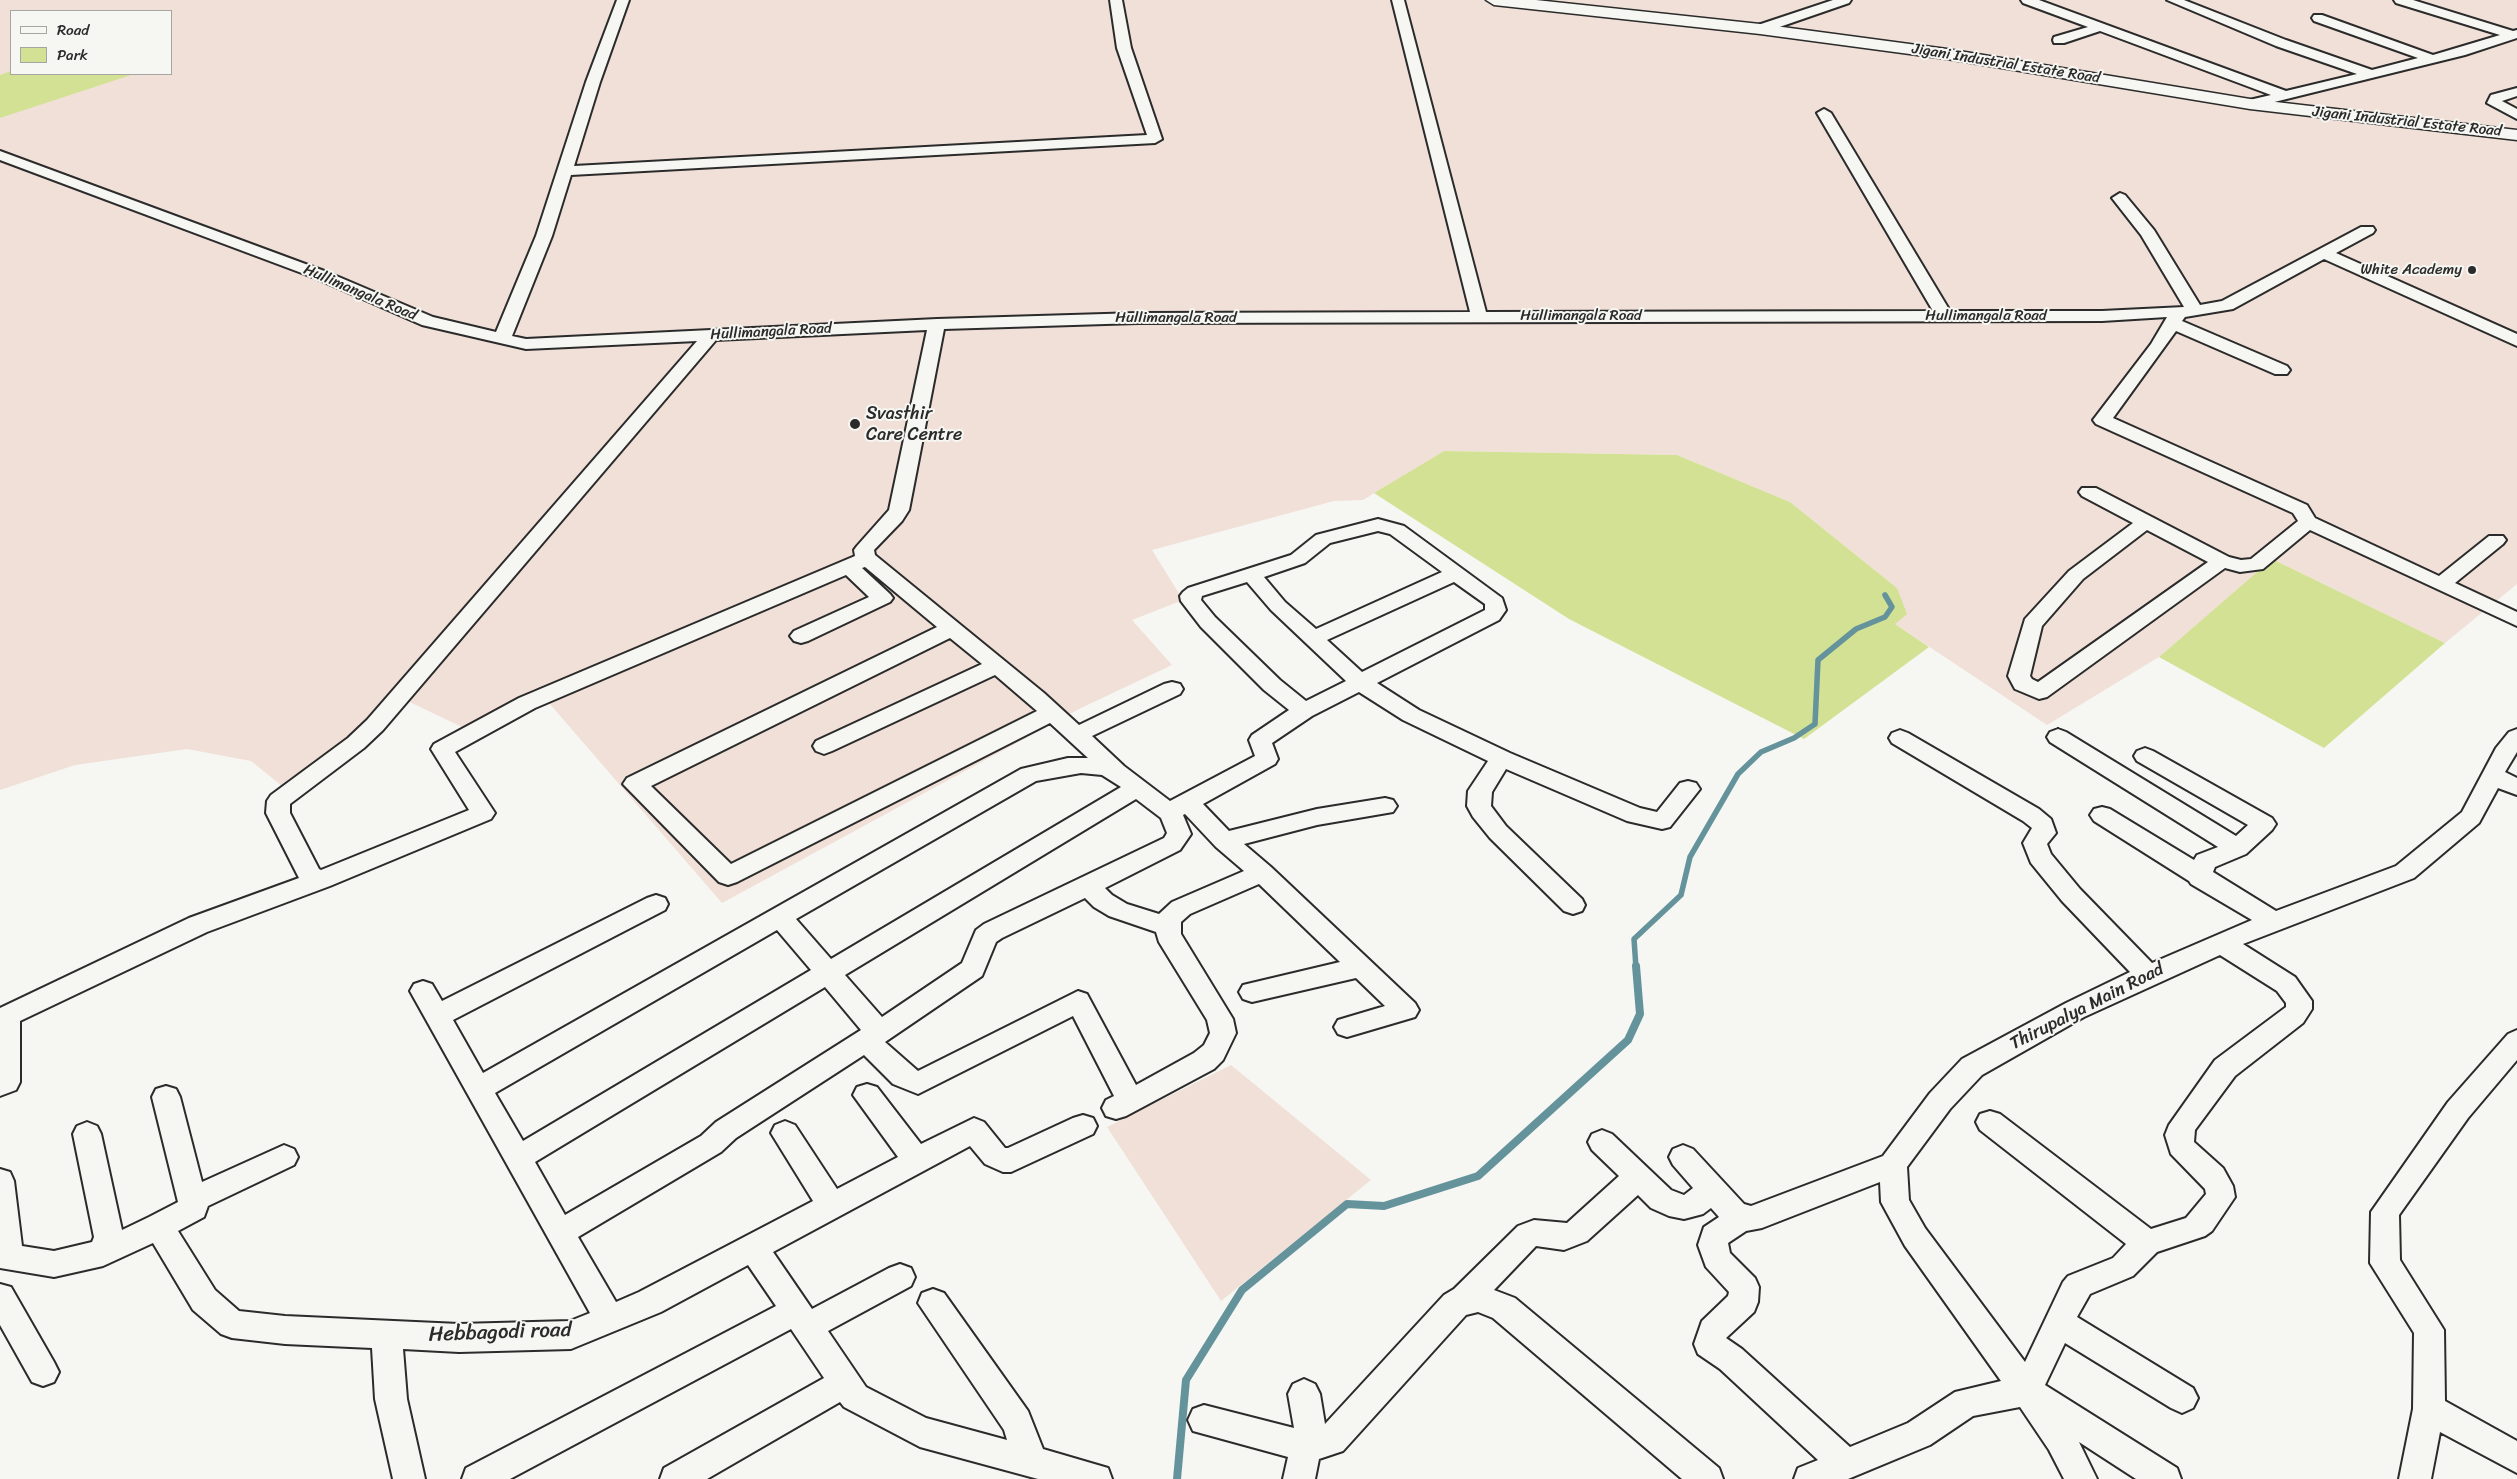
<!DOCTYPE html>
<style>
body{margin:0}
#map{position:relative;width:2517px;height:1479px;overflow:hidden;background:#f6f6f2;font-family:Sriracha,sans-serif}
canvas{display:block}
.legend{position:absolute;left:10px;top:10px;width:162px;height:65px;box-sizing:border-box;background:#f6f6f2;border:1px solid #a5a5a2;margin:0;padding:6px 9px;list-style:none;font-size:15px;color:#2b2b2b}
.legend li{display:flex;align-items:center;gap:10px;height:25px}
.legend b{width:25px;border:1px solid #a5a5a2}
</style>
<div id="map">
<canvas width="2517" height="1479"></canvas>
<ul class="legend">
<li><b style="height:6px;background:#f6f6f2"></b>Road</li>
<li><b style="height:14px;background:#d3e194"></b>Park</li>
</ul>
</div>
<script>
const ctx = document.querySelector('canvas').getContext('2d');
ctx.lineJoin = 'round';
function fill(path, color) {
  ctx.fillStyle = color;
  ctx.fill(path, 'evenodd');
}
function toPath(rows) {
  const path = new Path2D();
  for (const r of rows) {
    path.moveTo(r[0], r[1]);
    for (let i = 2; i < r.length; i += 2) path.lineTo(r[i], r[i + 1]);
  }
  return path;
}
function trace(path, color, width, dash) {
  ctx.strokeStyle = color;
  ctx.lineWidth = width;
  ctx.lineCap = dash ? 'butt' : 'round';
  ctx.setLineDash(dash || []);
  ctx.stroke(path);
}
function drawText(font, color, halo, rows, align = 'center') {
  ctx.font = font + ' Sriracha,sans-serif';
  ctx.lineWidth = 4;
  ctx.setLineDash([]);
  ctx.textBaseline = 'middle';
  ctx.strokeStyle = halo;
  ctx.fillStyle = color;
  for (const [text, x, y, turn = 0] of rows) {
    ctx.save();
    ctx.translate(x, y);
    ctx.rotate((+turn || 0) * Math.PI / 180);
    ctx.textAlign = isNaN(turn) ? turn : align;
    if (halo) ctx.strokeText(text, 0, 0);
    ctx.fillText(text, 0, 0);
    ctx.restore();
  }
}
const built = toPath([
 [0,0,2517,0,2517,584,2445,643,2272,559,2159,657,2047,725,1895,624,1897,588,1790,502,1677,455,1444,451,1363,500,1334,501,1152,550,1183,600,1132,620,1172,665,1081,708,722,903,536,688,464,728,395,695,324,773,282,786,251,761,187,749,75,765,0,790],
 [11,11,171,11,171,74,11,74],
 [1231,1065,1371,1180,1221,1301,1107,1127]
]);
const green = toPath([
 [11,71,11,74,134,74,0,118,0,75],
 [1444,451,1677,455,1790,502,1897,588,1907,614,1895,624,1929,647,1804,739,1569,619,1374,493],
 [2272,559,2445,643,2324,748,2159,657]
]);
const streamFar1 = toPath([
 [1636,968,1634,939,1681,895,1690,857,1738,774,1761,752,1794,738,1815,724,1818,660,1856,629,1885,617,1892,607,1885,595]
]);
const stream = toPath([
 [1177,1479,1186,1380,1242,1290,1347,1204,1384,1206,1478,1176,1628,1040,1640,1014,1636,966]
]);
const minor = toPath([
 [617,0,629,0,600,82,574,166,1147,135,1117,48,1110,0,1122,0,1131,48,1162,139,1155,143,571,175,552,236,512,336,526,339,937,319,1138,313,1470,312,1392,0,1404,0,1486,312,1933,311,1817,113,1824,109,1831,113,1950,311,2102,311,2184,307,2141,235,2112,198,2120,193,2125,195,2154,230,2200,305,2222,301,2361,227,2373,227,2375,230,2373,233,2336,253,2517,334,2517,346,2324,259,2233,309,2185,317,2182,321,2287,366,2290,370,2287,374,2275,374,2176,331,2113,418,2307,505,2315,518,2439,576,2489,536,2503,536,2506,540,2503,544,2455,583,2517,612,2517,626,2310,530,2263,569,2240,572,2225,568,2047,697,2039,699,2015,689,2008,676,2025,619,2069,571,2133,523,2082,496,2079,492,2082,488,2096,488,2229,557,2241,560,2251,559,2298,521,2293,513,2096,424,2093,420,2151,344,2167,317,2102,321,1138,323,944,329,909,510,902,521,874,550,875,555,1044,693,1079,725,1164,684,1172,682,1180,684,1183,689,1180,694,1092,736,1124,766,1170,801,1255,756,1249,740,1252,735,1289,710,1264,690,1201,627,1181,601,1180,596,1183,592,1188,588,1291,555,1316,535,1378,519,1404,526,1502,598,1506,610,1499,620,1377,683,1419,710,1510,753,1640,808,1657,812,1680,783,1688,781,1696,783,1700,789,1670,827,1662,829,1627,821,1506,769,1492,792,1491,806,1506,826,1582,899,1585,905,1582,911,1573,914,1564,911,1490,838,1473,817,1467,806,1468,791,1488,761,1403,720,1359,692,1312,716,1272,743,1278,759,1275,764,1203,804,1229,831,1317,809,1385,798,1393,800,1397,806,1393,812,1317,825,1244,844,1271,867,1415,1003,1419,1010,1415,1017,1347,1037,1338,1034,1334,1027,1338,1020,1385,1006,1356,978,1252,1002,1243,999,1239,992,1243,985,1340,962,1259,884,1190,914,1181,922,1181,934,1233,1019,1236,1033,1223,1060,1214,1069,1126,1116,1116,1119,1106,1116,1102,1108,1106,1100,1114,1096,1073,1016,918,1094,893,1084,864,1055,736,1138,721,1152,578,1237,616,1302,639,1292,813,1201,771,1133,775,1125,785,1121,795,1125,837,1189,898,1157,853,1095,857,1087,867,1084,877,1087,921,1144,974,1118,984,1122,1005,1148,1008,1148,1073,1118,1083,1115,1093,1118,1097,1126,1093,1134,1011,1172,1003,1172,985,1164,970,1146,773,1252,812,1309,889,1268,900,1264,911,1268,915,1277,911,1286,828,1331,866,1387,926,1418,1007,1440,1004,1430,918,1303,922,1293,933,1289,944,1293,1028,1411,1043,1449,1108,1468,1112,1479,1038,1479,920,1447,844,1407,840,1402,707,1479,660,1479,664,1468,824,1378,791,1329,510,1479,462,1479,466,1468,776,1306,748,1265,661,1312,571,1349,459,1352,403,1349,407,1399,425,1479,393,1479,375,1399,372,1348,285,1344,232,1338,221,1334,193,1310,153,1243,103,1266,54,1277,0,1268,0,1169,10,1172,14,1181,22,1246,54,1251,92,1242,94,1237,73,1134,77,1126,87,1122,97,1126,101,1134,122,1230,149,1217,178,1202,152,1097,156,1089,166,1086,176,1089,180,1097,202,1182,284,1145,294,1149,298,1157,294,1165,208,1206,204,1217,178,1231,215,1290,239,1311,285,1316,459,1324,570,1321,590,1313,410,991,414,984,423,981,432,984,442,1001,647,898,656,895,665,898,668,904,665,910,453,1020,483,1073,1021,769,1068,758,1088,758,1050,723,737,882,728,885,719,882,623,784,627,778,937,627,865,567,862,568,890,594,893,598,890,602,808,641,801,643,794,641,790,636,794,631,869,597,846,575,535,708,455,752,495,813,491,819,330,886,207,932,20,1021,20,1082,16,1090,0,1096,0,1008,189,918,299,878,266,813,267,801,271,795,348,738,367,720,697,341,526,349,422,325,315,278,0,160,0,151,327,272,433,317,496,332,536,236,586,82,617,0],
 [927,330,889,510,857,546,854,550,855,556,519,698,434,744,431,749,469,810,321,870,319,869,290,813,290,804,364,748,383,730,716,340,927,330],
 [2147,530,2208,562,2038,682,2032,679,2030,676,2042,626,2083,579,2147,530],
 [1378,531,1390,534,1442,572,1316,629,1285,602,1264,577,1305,563,1330,543,1378,531],
 [1247,582,1271,610,1346,681,1306,701,1280,680,1215,617,1201,600,1202,596,1247,582],
 [1454,582,1485,604,1485,610,1362,672,1327,640,1454,582],
 [950,638,982,664,816,741,813,746,816,751,824,754,832,751,995,675,1037,711,731,864,651,786,950,638],
 [1081,773,1102,775,1121,787,831,959,796,919,1036,781,1081,773],
 [1136,799,1161,818,1167,833,1164,838,984,924,976,930,962,963,882,1017,845,975,1136,799],
 [1185,814,1216,847,1244,871,1172,902,1159,914,1127,904,1112,895,1105,888,1180,850,1191,834,1183,815,1185,814],
 [1085,898,1094,907,1109,916,1156,932,1159,942,1207,1020,1210,1033,1204,1045,1194,1053,1136,1085,1087,994,1078,991,918,1071,885,1042,982,976,996,942,1002,938,1085,898],
 [777,930,811,970,523,1141,495,1093,777,930],
 [825,987,861,1030,716,1122,701,1136,565,1215,535,1162,825,987],
 [1833,0,1851,0,1849,3,1765,32,1760,33,1754,29,1755,26,1833,0],
 [2021,0,2039,0,2286,91,2357,74,2276,46,2167,0,2184,0,2286,40,2372,70,2418,58,2314,21,2312,18,2314,15,2322,15,2433,55,2500,35,2396,3,2394,0,2413,0,2513,31,2517,30,2517,38,2465,55,2250,108,2245,107,2243,104,2245,101,2271,95,2100,31,2064,43,2054,43,2053,40,2054,37,2088,27,2023,3,2021,0],
 [2517,88,2517,96,2502,101,2517,109,2517,119,2487,103,2491,95,2517,88],
 [2058,729,2066,732,2236,836,2248,825,2137,761,2134,756,2137,751,2145,748,2153,751,2272,818,2276,824,2272,830,2246,854,2215,867,2213,872,2276,911,2396,866,2462,812,2496,748,2509,732,2517,729,2517,752,2505,772,2517,778,2517,795,2498,788,2479,823,2414,878,2243,944,2295,977,2312,1001,2312,1009,2303,1023,2235,1076,2195,1130,2194,1142,2223,1168,2233,1186,2235,1197,2212,1231,2205,1236,2157,1252,2133,1276,2090,1294,2077,1317,2193,1388,2198,1398,2193,1408,2182,1413,2171,1408,2065,1343,2045,1385,2177,1468,2181,1479,2136,1479,2079,1442,2097,1479,2064,1479,2049,1450,2020,1407,1973,1416,1930,1445,1848,1479,1794,1479,1798,1468,1818,1460,1720,1369,1698,1354,1694,1344,1702,1321,1728,1296,1729,1292,1706,1267,1698,1245,1704,1227,1719,1217,1711,1208,1703,1214,1684,1219,1669,1216,1651,1208,1638,1195,1587,1241,1564,1250,1536,1246,1494,1290,1515,1298,1719,1468,1723,1479,1682,1479,1493,1318,1478,1312,1466,1315,1343,1451,1319,1459,1315,1479,1283,1479,1288,1457,1193,1431,1188,1420,1193,1409,1204,1405,1294,1428,1288,1394,1293,1384,1304,1379,1315,1384,1320,1394,1325,1424,1444,1295,1454,1289,1518,1226,1534,1220,1567,1223,1619,1176,1592,1150,1588,1142,1592,1134,1602,1130,1612,1134,1671,1190,1684,1195,1693,1188,1673,1165,1669,1157,1673,1149,1683,1145,1693,1149,1744,1204,1751,1206,1883,1156,1930,1093,1962,1059,2066,1003,2130,972,2062,901,2031,863,2023,843,2032,828,2023,821,1892,743,1889,738,1892,733,1900,730,1908,733,2039,809,2051,819,2056,833,2047,844,2051,854,2080,889,2152,963,2252,920,2191,884,2189,881,2094,821,2090,815,2094,809,2102,807,2110,809,2194,860,2197,855,2218,847,2050,742,2047,737,2050,732,2058,729],
 [2220,955,2277,991,2286,1003,2286,1007,2215,1060,2169,1125,2165,1135,2171,1154,2205,1189,2206,1194,2186,1218,2151,1229,2000,1114,1990,1111,1980,1114,1976,1122,1980,1130,2126,1244,2113,1258,2068,1276,2063,1282,2025,1362,1925,1228,1909,1200,1907,1167,1950,1109,1982,1075,2084,1017,2220,955],
 [1880,1182,1881,1202,1905,1246,2001,1381,1955,1392,1908,1423,1850,1447,1742,1349,1726,1338,1754,1312,1758,1302,1759,1287,1755,1278,1730,1253,1728,1243,1746,1231,1762,1228,1880,1182],
 [2517,1030,2517,1060,2468,1118,2399,1215,2400,1260,2444,1330,2445,1401,2517,1441,2517,1473,2440,1432,2431,1479,2399,1479,2413,1409,2414,1333,2370,1263,2371,1212,2448,1102,2508,1034,2517,1030],
 [0,1284,11,1287,54,1362,59,1372,54,1382,43,1386,32,1382,0,1325,0,1284]
]);
const major = toPath([
 [1486,0,1536,0,1760,24,1947,49,2250,99,2517,130,2517,140,2250,109,1947,59,1760,34,1494,5,1486,0]
]);
const markers = [
 [2472,270,5,"#2b2b2b"],
 [855,424,6,"#2b2b2b"]
];
const farStreetnames = [
 ["Jigani Industrial Estate Road",2006,64,9],
 ["Jigani Industrial Estate Road",2407,122,6],
 ["Hullimangala Road",360,293,23],
 ["Hullimangala Road",1581,316],
 ["Hullimangala Road",1986,316],
 ["Hullimangala Road",1176,318],
 ["Hullimangala Road",771,332,-3]
];
const farPoinames = [
 ["White Academy",2462,270]
];
const poiNames = [
 ["Svasthir",866,414],
 ["Care Centre",866,435]
];
const streetNames = [
 ["Thirupalya Main Road",2087,1007,-27]
];
const nearStreetnames = [
 ["Hebbagodi road",500,1333,-2]
];
fill(built, '#f1e0d8');
fill(green, '#d3e194');
trace(streamFar1, '#64939c', 5.5);
trace(stream, '#64939c', 8);
trace(minor, '#2b2b2b', 4);
trace(major, '#2b2b2b', 3);
fill(minor, '#f6f6f2');
fill(major, '#f6f6f2');
for (const [x, y, r, color] of markers) {
  const dot = new Path2D();
  dot.arc(x, y, r, 0, 2 * Math.PI);
  ctx.fillStyle = color;
  ctx.fill(dot);
  trace(dot, '#f6f6f2', 2);
}
drawText('15px', '#2b2b2b', '#f6f6f2', farStreetnames);
drawText('15px', '#2b2b2b', '#f6f6f2', farPoinames, 'right');
drawText('18px', '#2b2b2b', '#f6f6f2', poiNames, 'left');
drawText('18px', '#2b2b2b', '#f6f6f2', streetNames);
drawText('21px', '#2b2b2b', '#f6f6f2', nearStreetnames);
</script>
